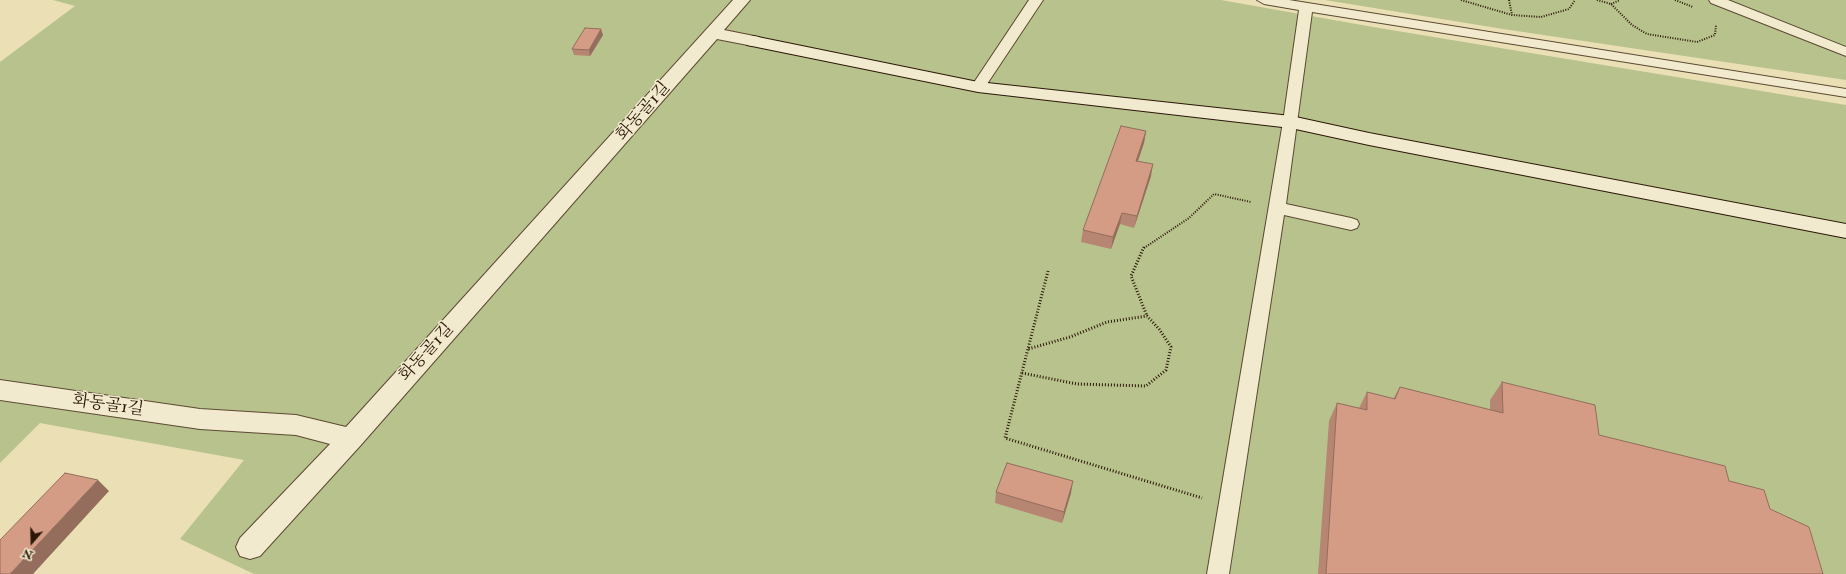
<!DOCTYPE html>
<meta charset="utf-8">
<style>
body{margin:0}
#map{position:relative;width:1846px;height:574px;overflow:hidden;background:#eadfb5;font-family:"IM FELL Double Pica",serif}
canvas{display:block}
.north{position:absolute;left:12px;top:522px;width:40px;height:40px;-webkit-text-stroke:3px #f1eacf;paint-order:stroke;rotate:200deg;font-size:11px;font-weight:700;line-height:16px;text-align:center;color:#2c1707}
.north::after{content:'';display:block;margin:auto;width:14px;height:18px;background:#2c1707;clip-path:polygon(50% 0,100% 100%,50% 72%,0 100%)}
</style>
<div id="map">
<canvas width="1846" height="574"></canvas>
<div class="north">N</div>
</div>
<script>
const ctx = document.querySelector('canvas').getContext('2d');
ctx.lineJoin = 'round';
function fill(path, color) {
  ctx.fillStyle = color;
  ctx.fill(path, 'evenodd');
}
function toPath(rows) {
  const path = new Path2D();
  for (const r of rows) {
    path.moveTo(r[0], r[1]);
    for (let i = 2; i < r.length; i += 2) path.lineTo(r[i], r[i + 1]);
  }
  return path;
}
function trace(path, color, width, dash) {
  ctx.strokeStyle = color;
  ctx.lineWidth = width;
  ctx.lineCap = dash ? 'butt' : 'round';
  ctx.setLineDash(dash || []);
  ctx.stroke(path);
}
function drawText(font, color, halo, rows, align = 'center') {
  ctx.font = font + ' "IM FELL Double Pica","Noto Serif KR",serif';
  ctx.lineWidth = 3;
  ctx.setLineDash([]);
  ctx.textBaseline = 'middle';
  ctx.strokeStyle = halo;
  ctx.fillStyle = color;
  for (const [text, x, y, turn = 0] of rows) {
    ctx.save();
    ctx.translate(x, y);
    ctx.rotate((+turn || 0) * Math.PI / 180);
    ctx.textAlign = isNaN(turn) ? turn : align;
    if (halo) ctx.strokeText(text, 0, 0);
    ctx.fillText(text, 0, 0);
    ctx.restore();
  }
}
const green = toPath([
 [53,0,1221,0,1373,27,1846,105,1846,574,254,574,180,539,244,460,40,423,0,463,0,62,75,6],
 [1325,0,1846,0,1846,80,1503,29]
]);
const pathFar1 = toPath([
 [1461,0,1512,15,1541,17,1569,9,1575,0],
 [1509,0,1512,15],
 [1597,0,1611,4,1632,25,1647,34,1697,42,1715,35,1716,25],
 [1675,0,1693,7],
 [1611,4,1620,0],
 [1144,248,1189,218,1214,194,1251,202]
]);
const path = toPath([
 [1144,247,1131,276,1147,316],
 [1048,271,1005,438,1202,498],
 [1022,373,1077,384,1146,386,1166,370,1171,347,1159,329,1147,316,1107,322,1070,337,1028,349]
]);
const lane = toPath([
 [1029,0,1043,0,983,90,973,90,971,87,1029,0],
 [1257,0,1289,0,1846,89,1846,97,1312,12,1286,204,1351,218,1357,220,1359,224,1357,228,1351,230,1284,215,1229,574,1207,574,1283,122,1299,10,1264,4,1257,0],
 [1709,0,1728,0,1846,47,1846,56,1711,3,1709,0]
]);
const street = toPath([
 [733,0,750,0,724,30,759,37,761,41,759,45,753,46,717,39,360,446,260,556,250,559,240,556,236,547,240,538,330,444,296,435,200,429,0,400,0,380,200,409,296,415,346,427,733,0]
]);
const secondary = toPath([
 [753,36,978,82,1291,116,1369,133,1846,224,1846,238,1369,145,1291,128,978,92,747,45,745,41,747,37,753,36]
]);
const wall = toPath([
 [603,35,590,56,574,55,572,49],
 [1146,131,1144,143,1138,161,1151,176,1134,228,1120,224,1111,249,1081,242,1083,230],
 [1502,382,1599,435,1729,481,1770,509,1823,574,1318,574,1329,421,1337,403,1359,408,1367,392,1393,399,1400,387,1490,410,1490,400],
 [996,492,1071,493,1062,523,995,503]
]);
const shadedWall = toPath([
 [601,29,603,35,590,56,589,50],
 [1146,131,1144,143,1134,172,1136,161],
 [1153,164,1151,176,1134,228,1137,216],
 [1122,213,1120,224,1111,249,1113,237],
 [98,480,109,491,33,574,10,574],
 [1073,481,1071,493,1062,523,1064,512]
]);
const building = toPath([
 [585,28,601,29,589,50,572,49,585,28],
 [1121,126,1146,131,1136,161,1153,164,1137,216,1122,213,1113,237,1083,230,1121,126],
 [1502,382,1595,405,1599,435,1725,466,1729,481,1764,490,1770,509,1809,527,1823,574,1326,574,1337,403,1367,410,1367,392,1395,399,1400,387,1503,413,1502,382],
 [1007,463,1073,481,1064,512,996,492,1007,463],
 [65,473,98,480,10,574,0,574,0,540,65,473]
]);
const streetNames = [
 ["화동골1길",644,112,-49],
 ["화동골1길",427,353,-48],
 ["화동골1길",108,406,8]
];
fill(green, '#b7c28d');
trace(lane, '#5c4932', 2);
trace(street, '#5c4932', 2);
trace(secondary, '#2c1707', 2);
trace(pathFar1, '#2c1707', 2, [1, 1.5]);
trace(path, '#2c1707', 3, [1, 2]);
fill(lane, '#f1eacf');
fill(street, '#f1eacf');
fill(secondary, '#f1eacf');
fill(wall, '#b68672');
fill(shadedWall, '#946d5d');
fill(building, '#d49c85');
trace(building, '#946d5d', 1);
drawText('17px', '#2c1707', '#f1eacf', streetNames);
</script>
